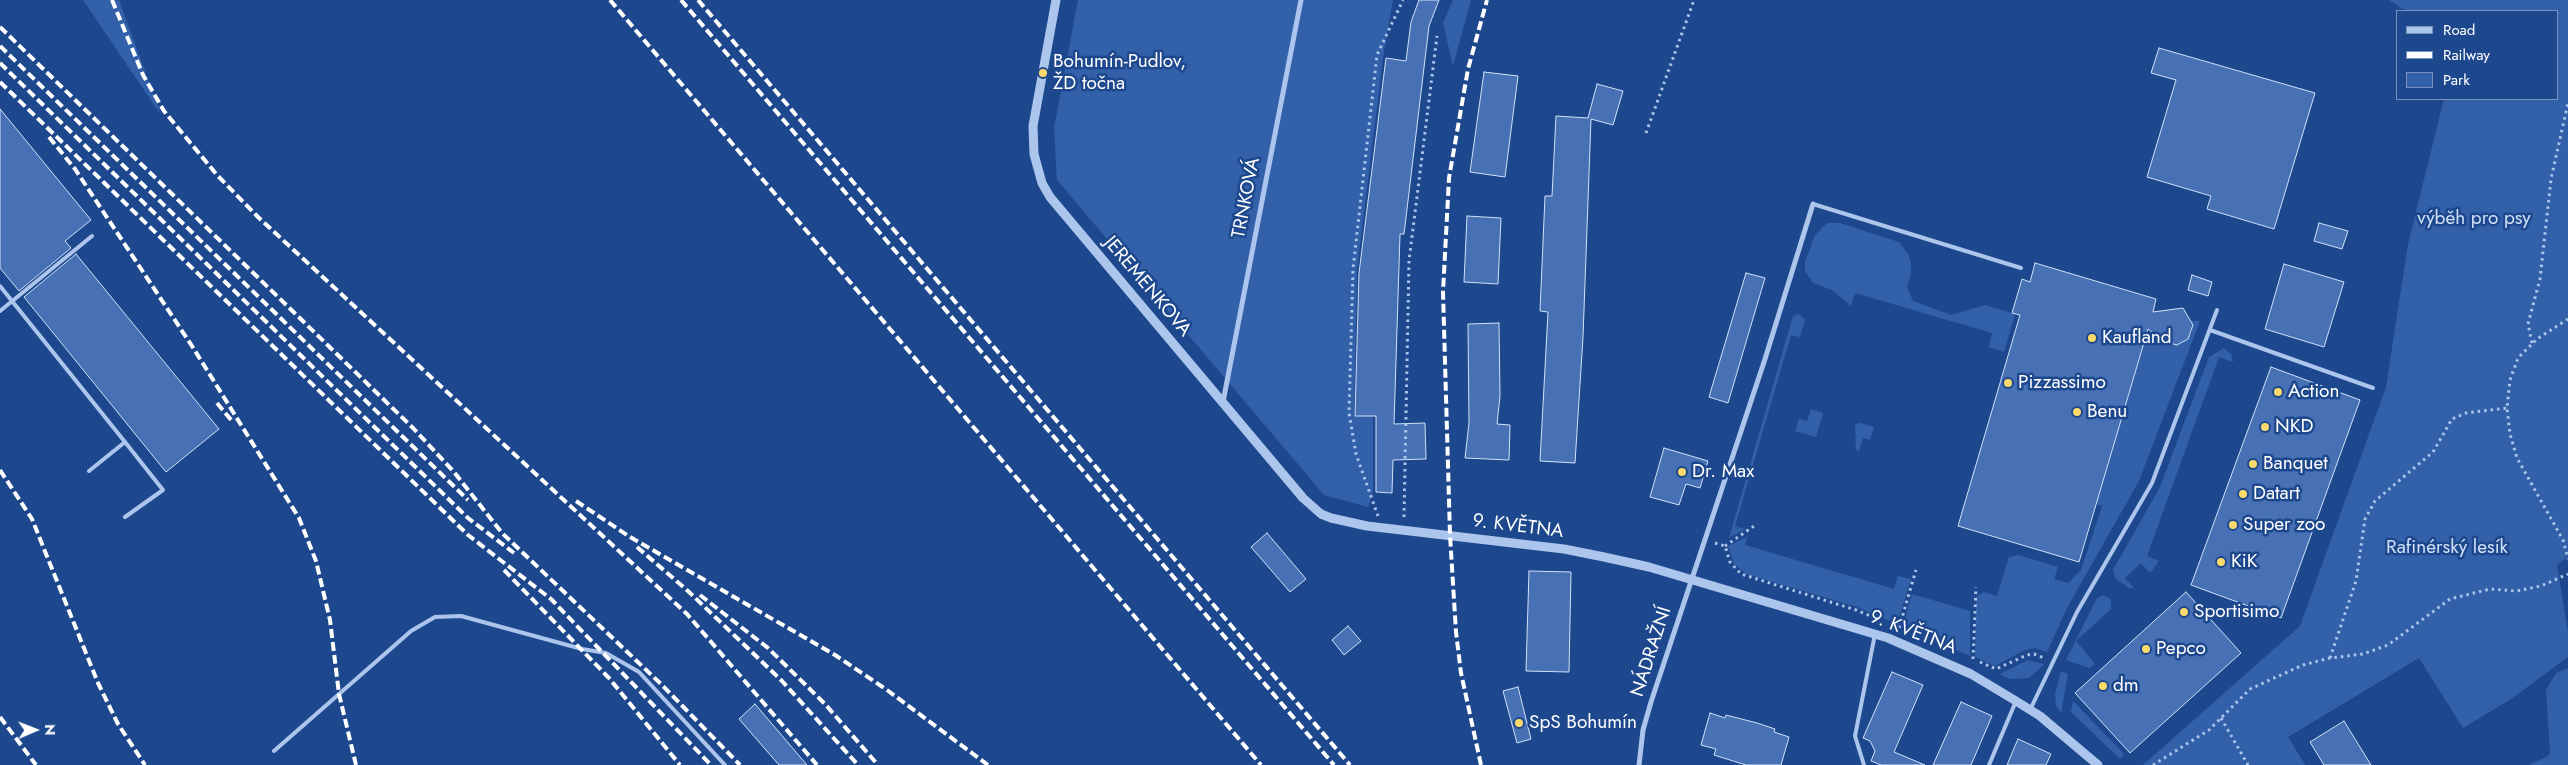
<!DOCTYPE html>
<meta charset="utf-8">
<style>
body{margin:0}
#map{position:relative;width:2568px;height:765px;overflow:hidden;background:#1e488d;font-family:Jost,sans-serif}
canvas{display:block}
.legend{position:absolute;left:2396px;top:10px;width:162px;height:90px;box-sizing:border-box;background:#1e488d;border:1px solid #7891bb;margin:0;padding:6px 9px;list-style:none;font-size:15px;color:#fff}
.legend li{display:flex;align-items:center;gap:10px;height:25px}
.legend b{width:25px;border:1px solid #7891bb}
.north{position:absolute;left:10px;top:705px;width:50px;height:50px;-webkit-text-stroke:4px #1e488d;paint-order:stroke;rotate:89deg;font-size:14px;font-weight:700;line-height:20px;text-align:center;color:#fff}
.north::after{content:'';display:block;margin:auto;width:18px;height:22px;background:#fff;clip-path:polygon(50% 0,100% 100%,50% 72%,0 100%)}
</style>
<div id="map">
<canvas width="2568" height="765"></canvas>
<ul class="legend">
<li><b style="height:6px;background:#acc5ec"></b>Road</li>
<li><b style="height:6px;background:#fff"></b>Railway</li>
<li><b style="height:14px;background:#3261aa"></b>Park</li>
</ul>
<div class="north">N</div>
</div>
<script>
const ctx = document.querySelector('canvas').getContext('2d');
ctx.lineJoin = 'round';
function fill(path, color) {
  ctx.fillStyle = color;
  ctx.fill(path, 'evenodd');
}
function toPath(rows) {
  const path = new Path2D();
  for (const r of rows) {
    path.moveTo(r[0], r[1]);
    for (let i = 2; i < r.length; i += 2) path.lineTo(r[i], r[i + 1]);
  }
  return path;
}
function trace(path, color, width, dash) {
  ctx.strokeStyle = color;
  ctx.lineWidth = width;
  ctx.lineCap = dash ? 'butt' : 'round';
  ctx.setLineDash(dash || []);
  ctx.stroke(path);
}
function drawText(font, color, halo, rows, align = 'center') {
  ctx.font = font + ' Jost,sans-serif';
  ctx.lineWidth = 5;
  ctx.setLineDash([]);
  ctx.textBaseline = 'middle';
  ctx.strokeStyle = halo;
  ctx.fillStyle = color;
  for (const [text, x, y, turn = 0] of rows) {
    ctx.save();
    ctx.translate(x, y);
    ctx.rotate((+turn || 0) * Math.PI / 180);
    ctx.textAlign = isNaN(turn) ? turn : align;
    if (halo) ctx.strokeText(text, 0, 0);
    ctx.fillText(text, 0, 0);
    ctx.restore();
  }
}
const green = toPath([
 [83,0,119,0,161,115],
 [1078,0,1393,0,1383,58,1357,270,1354,416,1373,416,1373,492,1368,507,1324,495,1057,180,1054,128],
 [1453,0,1471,0,1453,66,1443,23],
 [2389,0,2568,0,2568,556,2557,565,2568,632,2568,657,2511,699,2463,728,2419,658,2288,737,2305,765,2143,765,2300,626,2386,387,2408,244,2444,99,2557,99,2557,11,2406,11],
 [1827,223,1840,223,1899,242,1908,254,1911,263,1911,273,1907,287,1913,301,1951,315,1985,305,2015,314,2004,352,1989,347,1992,333,1855,293,1851,306,1832,290,1813,283,1805,271,1805,262,1815,235],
 [1799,314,1805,320,1800,337,1791,335,1735,526,1745,529,1729,538,1793,316],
 [2192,321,2200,321,2139,481,2067,608,2047,652,2035,648,2025,650,1995,666,1975,657,1976,597,1984,592,1997,596,2009,557,2019,555,2058,567,2054,579,2068,583,2081,570,2102,506,2096,504,2144,341,2150,342,2158,330,2166,342,2175,345,2182,343,2192,334],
 [2224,348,2231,354,2233,362,2219,357,2147,556,2159,561,2150,573,2141,563,2125,578,2134,588,2129,588,2116,579,2113,570,2160,487,2209,357],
 [1811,409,1823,413,1816,437,1795,431,1799,419,1807,421],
 [1860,423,1874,427,1870,440,1863,438,1859,451,1856,450,1855,424],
 [1747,537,1745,545,1894,589,1898,576,1911,579,1897,624,1857,607,1746,574,1734,564,1728,546],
 [1912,594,1970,611,1970,656,1933,640,1935,635,1917,628,1915,632,1903,626],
 [2103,595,2111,599,2111,609,2076,641,2095,664,2089,668,2066,660,2097,598],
 [2028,660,2044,664,2029,678,2010,679,2000,674],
 [2568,668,2568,765,2529,765,2548,756,2550,753,2546,690,2556,673],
 [2061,671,2068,674,2061,713,2056,706,2055,694],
 [2073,701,2124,754,2120,759,2071,712]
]);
const building = toPath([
 [1419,0,1439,0,1429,26,1404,234,1400,234,1394,424,1425,423,1426,459,1393,460,1392,493,1376,492,1376,416,1355,416,1359,273,1386,58,1406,61,1411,22,1419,0],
 [2159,48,2315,93,2274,229,2207,209,2211,196,2147,177,2176,80,2151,73,2159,48],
 [1484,72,1518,76,1505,177,1470,172,1484,72],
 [1597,84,1623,91,1613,125,1591,119,1583,337,1575,463,1540,461,1548,312,1540,311,1545,196,1552,196,1556,116,1588,118,1597,84],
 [0,109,91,220,65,241,71,248,19,291,0,268,0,109],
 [1467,216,1501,218,1498,284,1464,282,1467,216],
 [2319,223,2348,231,2342,249,2314,241,2319,223],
 [76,254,219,429,166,472,24,297,76,254],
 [2035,263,2156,299,2153,312,2183,308,2193,325,2188,339,2177,345,2166,342,2148,329,2079,562,1958,526,2020,315,2012,313,2022,279,2030,282,2035,263],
 [2284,264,2344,282,2324,347,2265,329,2284,264],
 [1746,273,1765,278,1728,403,1709,397,1746,273],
 [2192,275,2212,282,2208,296,2188,290,2192,275],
 [1499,323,1500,396,1497,424,1510,425,1509,460,1465,458,1469,423,1468,324,1499,323],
 [2271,367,2360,400,2281,618,2191,585,2271,367],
 [1664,448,1708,461,1700,488,1686,484,1679,505,1650,497,1664,448],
 [1267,533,1306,579,1290,592,1251,547,1267,533],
 [1529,571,1571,572,1569,672,1526,671,1529,571],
 [2186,592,2241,653,2130,753,2075,693,2186,592],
 [1348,626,1361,641,1344,655,1332,640,1348,626],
 [1892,672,1923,685,1894,752,1925,765,1881,765,1871,761,1875,751,1870,741,1863,738,1892,672],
 [1518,687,1531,739,1517,743,1503,691,1518,687],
 [1961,702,1992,716,1971,765,1933,765,1961,702],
 [755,704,807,765,779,765,739,719,755,704],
 [1710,713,1725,718,1726,715,1757,723,1775,729,1774,732,1789,737,1781,765,1746,765,1714,755,1716,749,1701,745,1710,713],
 [2344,721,2371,765,2324,765,2310,742,2344,721],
 [2018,739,2051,754,2046,765,2007,765,2018,739]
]);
const path = toPath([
 [1646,133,1694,0],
 [2568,319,2537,339,2518,358,2510,380,2507,408,2510,434,2517,458,2563,540,2568,559],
 [2532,343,2528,324,2540,279,2551,179,2568,103],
 [1378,516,1356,454,1349,413,1353,269,1377,55,1403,0],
 [1404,517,1409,261,1437,36],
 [1715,543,1725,546,1730,562,1741,574,1856,610,1880,620],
 [1725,546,1757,524],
 [1899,628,1916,570],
 [2330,658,2356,581,2365,519,2375,501,2433,452,2452,419,2466,413,2507,408],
 [1973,659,1976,587],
 [1980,662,1996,669,2027,655,2034,654,2044,658],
 [2221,718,2248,765],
 [2153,765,2209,730,2250,689,2303,665,2330,658,2363,654,2388,645,2450,599,2490,589,2516,591,2541,586,2568,574]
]);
const service = toPath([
 [1813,204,2021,268],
 [0,286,125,442,89,471],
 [0,311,92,236],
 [2210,330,2373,388],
 [125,442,163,490,125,517],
 [2030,710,2077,612,2152,483,2217,310],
 [274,751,411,631,435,617,461,616,582,649,606,653,639,672,725,765],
 [1864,765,1855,736,1875,634],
 [1989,765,2016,701]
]);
const minor = toPath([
 [1223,402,1301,0],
 [1639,765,1643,730,1651,702,1765,359,1813,204]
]);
const tertiary = toPath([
 [1056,0,1033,126,1034,154,1042,183,1050,197,1303,498,1321,514,1331,518,1367,526,1564,549,1604,557,1649,567,1888,638,1971,674,2016,701,2040,716,2098,765]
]);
const rail = toPath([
 [112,0,143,75,164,111,217,175,258,217,687,614,817,765],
 [610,0,1261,765],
 [681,0,1334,765],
 [698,0,1350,765],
 [0,27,413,428,454,472,502,533,661,684,740,765],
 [0,46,468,500],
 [0,63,468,518,514,553],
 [0,82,468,535,551,599,711,765],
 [49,137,75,169,192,346,299,518,316,561,330,620,339,694,356,765],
 [217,403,232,421],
 [0,470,32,519,98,683,118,724,145,765],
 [576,501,630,537,835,655,887,690,988,765],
 [637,547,688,591,782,681,858,765],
 [504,570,609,678,680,765],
 [700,595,768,648,825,704,878,765],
 [0,717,36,765],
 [1481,765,1461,673,1456,632,1450,535,1443,292,1449,178,1468,69,1487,0]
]);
const markers = [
 [1043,73,5,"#fbda6b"],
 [2092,338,5,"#fbda6b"],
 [2008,383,5,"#fbda6b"],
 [2278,392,5,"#fbda6b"],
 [2077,412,5,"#fbda6b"],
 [2265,427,5,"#fbda6b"],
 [2253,464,5,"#fbda6b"],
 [1682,472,5,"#fbda6b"],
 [2243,494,5,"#fbda6b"],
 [2233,525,5,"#fbda6b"],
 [2221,562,5,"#fbda6b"],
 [2184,612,5,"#fbda6b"],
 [2146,649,5,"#fbda6b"],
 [2103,686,5,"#fbda6b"],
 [1519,723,5,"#fbda6b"]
];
const poiNames = [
 ["Bohumín-Pudlov,",1053,62],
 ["ŽD točna",1053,84],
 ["Kaufland",2102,338],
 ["Pizzassimo",2018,383],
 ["Action",2288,392],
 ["Benu",2087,412],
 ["NKD",2275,427],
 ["Banquet",2263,464],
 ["Dr. Max",1692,472],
 ["Datart",2253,494],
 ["Super zoo",2243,525],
 ["KiK",2231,562],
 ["Sportisimo",2194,612],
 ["Pepco",2156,649],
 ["dm",2113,686],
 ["SpS Bohumín",1529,723]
];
const streetNames = [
 ["TRNKOVÁ",1247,198,-79],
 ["JEREMENKOVA",1147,287,50],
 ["9. KVĚTNA",1518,527,7],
 ["9. KVĚTNA",1913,633,21],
 ["NÁDRAŽNÍ",1652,652,-72]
];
const parkNames = [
 ["výběh pro psy",2474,219],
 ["Rafinérský lesík",2447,548]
];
fill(green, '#3261aa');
fill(building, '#4771b4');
trace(building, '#d1e1f9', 1);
trace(path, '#acc5ec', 3, [2.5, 4]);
trace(service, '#acc5ec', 4);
trace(minor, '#acc5ec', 5);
trace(tertiary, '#acc5ec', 9);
trace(rail, '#fff', 4, [9, 4]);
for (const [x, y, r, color] of markers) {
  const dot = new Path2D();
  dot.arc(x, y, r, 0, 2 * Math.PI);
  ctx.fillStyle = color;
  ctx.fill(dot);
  trace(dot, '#1e488d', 2);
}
drawText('19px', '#fff', '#1e488d', poiNames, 'left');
drawText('19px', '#fff', '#1e488d', streetNames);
drawText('19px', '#d1e1f9', '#1e488d', parkNames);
</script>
